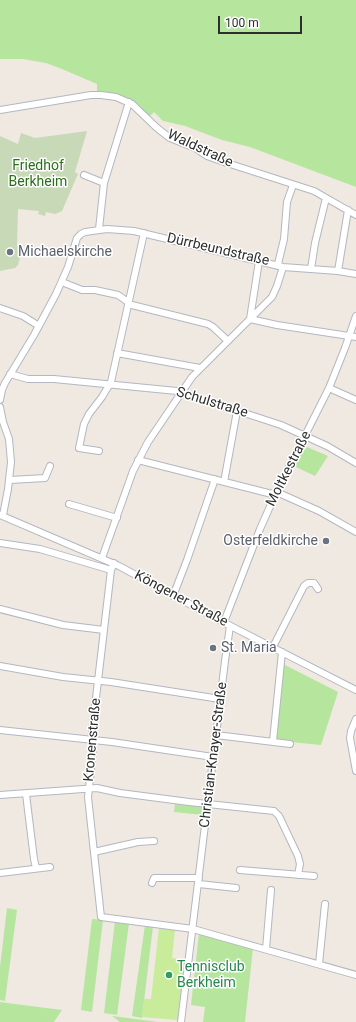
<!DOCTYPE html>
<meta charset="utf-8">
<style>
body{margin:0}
#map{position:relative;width:356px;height:1022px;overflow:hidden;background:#efe9e1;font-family:Roboto,sans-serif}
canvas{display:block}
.scale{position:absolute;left:218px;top:16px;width:84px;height:18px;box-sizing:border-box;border:2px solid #2e2e2e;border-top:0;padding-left:5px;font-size:12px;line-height:14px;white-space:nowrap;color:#2e2e2e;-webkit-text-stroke:3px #fff;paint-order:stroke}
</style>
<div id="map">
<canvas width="356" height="1022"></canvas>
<div class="scale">100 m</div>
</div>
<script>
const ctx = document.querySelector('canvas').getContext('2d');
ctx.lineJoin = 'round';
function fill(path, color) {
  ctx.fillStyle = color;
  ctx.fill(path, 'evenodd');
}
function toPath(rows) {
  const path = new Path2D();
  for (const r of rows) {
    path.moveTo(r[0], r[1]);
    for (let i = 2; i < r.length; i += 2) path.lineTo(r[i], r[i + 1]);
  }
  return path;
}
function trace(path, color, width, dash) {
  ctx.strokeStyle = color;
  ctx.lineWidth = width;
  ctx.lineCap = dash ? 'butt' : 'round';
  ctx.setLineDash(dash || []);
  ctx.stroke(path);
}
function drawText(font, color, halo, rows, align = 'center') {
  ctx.font = font + ' Roboto,sans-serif';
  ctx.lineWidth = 3;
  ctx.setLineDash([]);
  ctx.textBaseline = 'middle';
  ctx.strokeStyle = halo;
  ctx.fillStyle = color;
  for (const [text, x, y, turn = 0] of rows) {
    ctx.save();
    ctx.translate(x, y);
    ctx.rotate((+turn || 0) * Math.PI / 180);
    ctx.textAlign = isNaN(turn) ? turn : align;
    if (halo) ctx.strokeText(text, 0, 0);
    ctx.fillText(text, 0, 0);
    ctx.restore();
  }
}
const green = toPath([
 [0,0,356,0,356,187,250,147,222,140,185,126,163,121,154,112,149,117,131,100,114,94,97,92,97,84,62,69,46,63,23,59,0,59],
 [307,447,328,456,315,476,294,466,304,449,305,450],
 [283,664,338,692,321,745,280,741,276,738],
 [175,804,203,807,203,815,174,812],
 [7,908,17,910,5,1001,0,1000,0,967],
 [92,919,103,920,92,1012,81,1010],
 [115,921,129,923,117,1015,104,1013],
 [145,925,153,926,142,1018,132,1016],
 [199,933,253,948,245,1022,203,1022,205,1007,191,1005],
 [0,1002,7,1003,62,1010,54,1022,0,1022],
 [112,1016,143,1020,158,1022,120,1022]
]);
const cemetery = toPath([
 [87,131,75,172,78,174,62,211,55,214,46,212,45,216,38,214,39,211,18,209,17,245,21,250,21,254,18,265,15,268,0,271,0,136,18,144,21,133,35,138]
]);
const pitch = toPath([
 [159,928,175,930,172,958,186,960,179,1019,177,1020,142,1017,144,999,151,999]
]);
const minor = toPath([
 [0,110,91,95,101,95,116,97,132,104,157,128,170,138,195,148,207,156,227,163,314,191,356,215],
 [84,175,104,183],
 [99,229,104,183,129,102],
 [278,264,284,239,287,202,293,185],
 [311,269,315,243,326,198],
 [338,271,348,210],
 [62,282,82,290,95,290,118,295,128,302],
 [128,304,208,324,213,327,228,341],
 [0,308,23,316,39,326],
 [250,319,277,325,356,337],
 [250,319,259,261],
 [117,353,200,368],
 [10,374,28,379,54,379,177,391,281,425,327,446,356,463],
 [329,388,356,400],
 [0,400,2,390,5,383,34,335,56,294,68,267,77,238,81,234,85,232,107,229,134,231,283,267,338,271,356,274],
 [0,407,3,422,9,439,11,462,8,489,3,515],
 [99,451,79,448,84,424,89,414,102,397,111,382,144,233],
 [138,460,268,493,281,494,319,511,356,532],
 [10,480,45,478,50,466],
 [224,482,237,411],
 [69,504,117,518],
 [0,515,119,566,219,620,356,690],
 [0,543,40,549,111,570],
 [102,558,133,471,148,442,192,377,272,297,277,286,283,267],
 [114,563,111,570,92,732,93,750,88,797,101,917,193,929,356,975],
 [173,596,187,560,215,479],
 [0,609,63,625,104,630],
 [224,622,260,529,276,493,329,388,345,348,356,316],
 [273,647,304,586,308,583,314,583,318,589],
 [0,666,63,677,111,682,220,699],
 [356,719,351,731,350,738,356,771],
 [0,730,112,742,213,757],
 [216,735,290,744],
 [273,741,282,652],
 [26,794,34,859,36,868],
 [0,795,97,788,120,793,189,802,274,811,279,816,298,856,300,864,298,875],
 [94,852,138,842,154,841],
 [240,870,314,876],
 [0,873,50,867],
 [152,883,154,878,199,878],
 [199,884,236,888],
 [266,949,271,890],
 [319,964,325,904],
 [181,1022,225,661,230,626]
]);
const markers = [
 [10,252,4,"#6b7280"],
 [326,541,4,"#6b7280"],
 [213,648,4,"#6b7280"],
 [169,975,4,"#2e9e5b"]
];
const streetNames = [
 ["Waldstraße",200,149,25],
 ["Dürrbeundstraße",218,250,13],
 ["Schulstraße",212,403,17],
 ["Moltkestraße",289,469,-63],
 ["Köngener Straße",181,599,28],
 ["Kronenstraße",93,740,-85],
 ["Christian-Knayer-Straße",214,755,-83]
];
const parkNames = [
 ["Friedhof",38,166],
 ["Berkheim",38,182]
];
const worshipNames = [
 ["Michaelskirche",18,252],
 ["Osterfeldkirche",318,541,"right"],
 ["St. Maria",221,648]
];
const leisureNames = [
 ["Tennisclub",177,967],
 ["Berkheim",177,983]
];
fill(green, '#b6e59e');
fill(cemetery, '#c8d9b8');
fill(pitch, '#c9ec9a');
trace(minor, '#b4b7c1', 8);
trace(minor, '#fff', 6);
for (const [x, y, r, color] of markers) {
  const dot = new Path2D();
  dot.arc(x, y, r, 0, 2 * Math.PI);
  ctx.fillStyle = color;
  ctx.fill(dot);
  trace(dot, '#fff', 1.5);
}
drawText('14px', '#2e2e2e', '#fff', streetNames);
drawText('14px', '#2c6e1b', '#fff', parkNames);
drawText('14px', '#5b616d', '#fff', worshipNames, 'left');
drawText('14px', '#27864d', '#fff', leisureNames, 'left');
</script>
